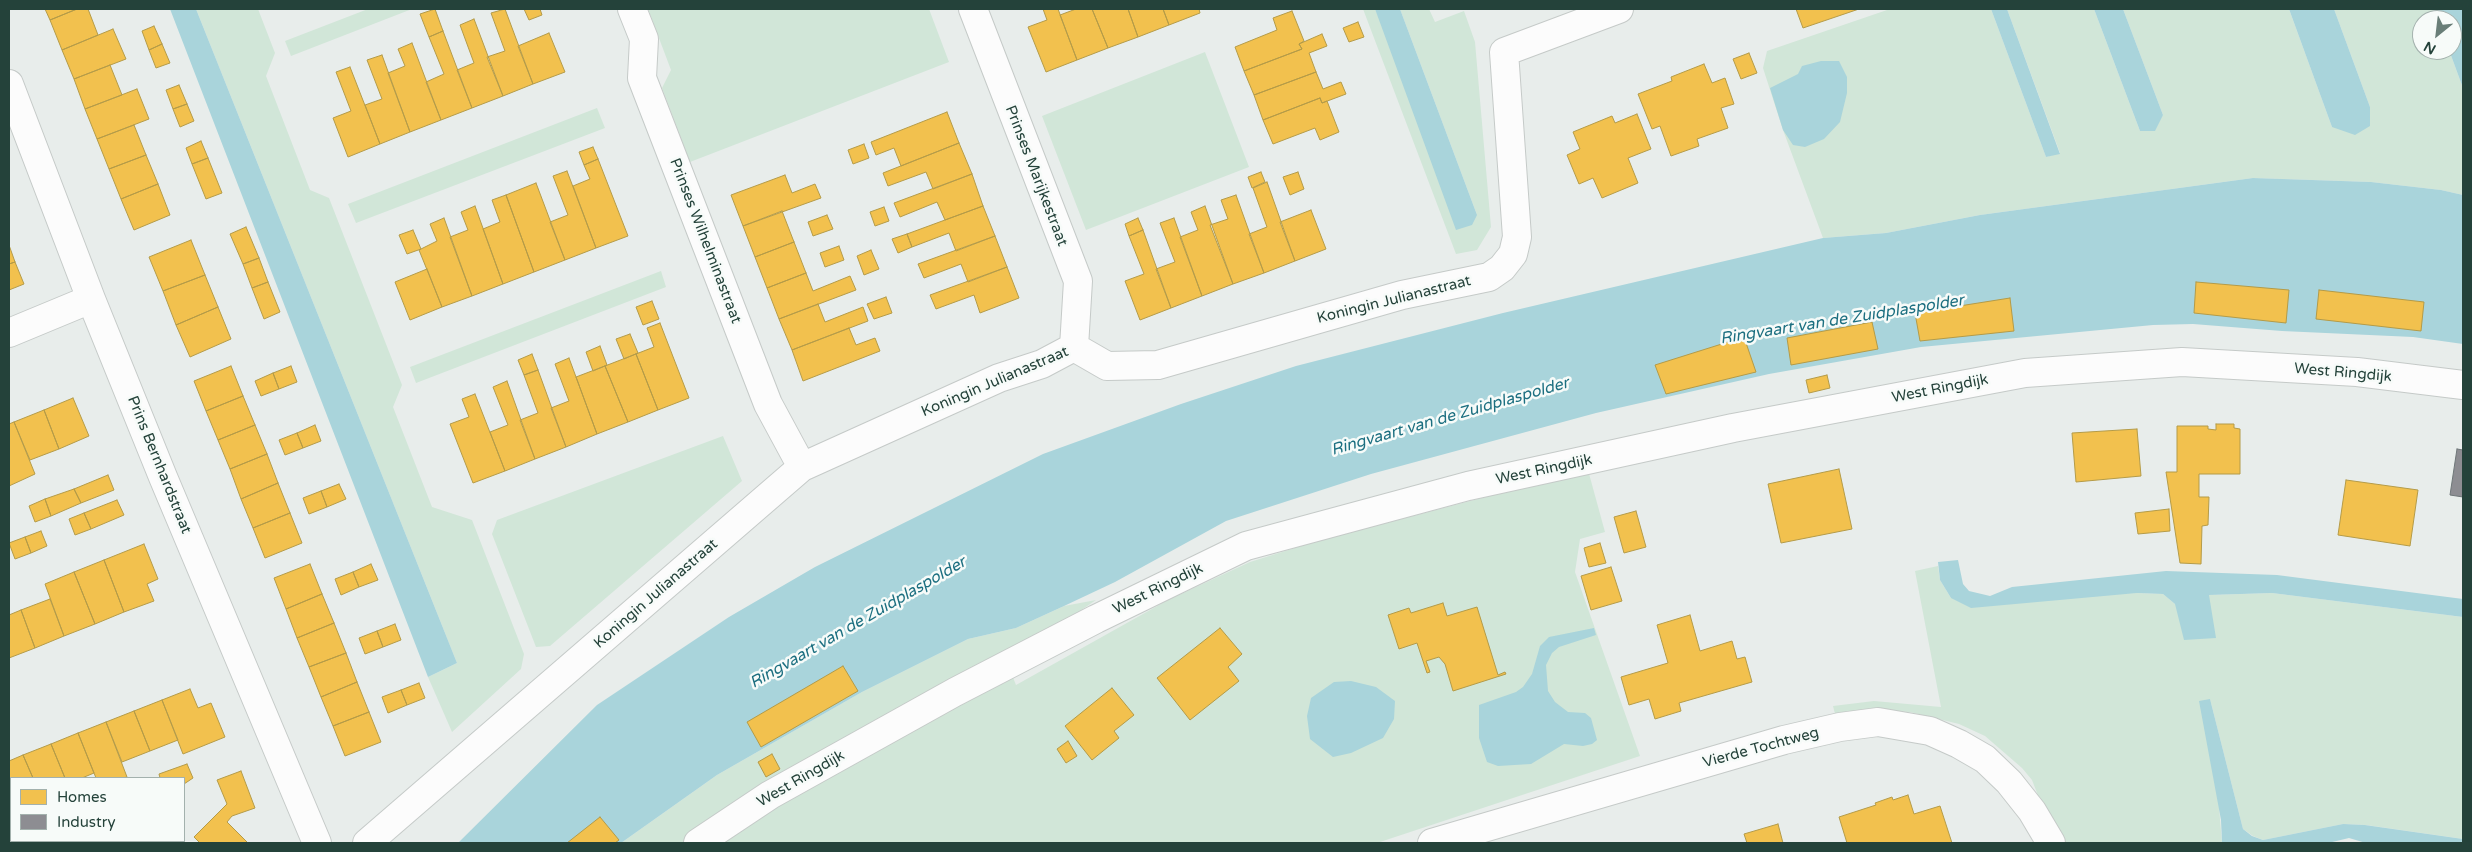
<!DOCTYPE html>
<style>
body{margin:0}
#map{position:relative;width:2472px;height:852px;overflow:hidden;background:#e8edeb;font-family:"Varela Round",sans-serif}
canvas{display:block}
.frame{position:absolute;inset:0;border:10px solid #24423a;pointer-events:none}
.legend{position:absolute;left:10px;top:777px;width:175px;height:65px;box-sizing:border-box;background:#f7fbf9;border:1px solid #a3b1ad;margin:0;padding:6px 9px;list-style:none;font-size:15px;color:#24423a}
.legend li{display:flex;align-items:center;gap:10px;height:25px}
.legend b{width:25px;border:1px solid #a3b1ad}
.north{position:absolute;left:2412px;top:10px;width:50px;height:50px;box-sizing:border-box;background:#f7fbf9;border:1px solid #a3b1ad;border-radius:50%;rotate:209deg;font-size:14px;font-weight:700;line-height:20px;text-align:center;color:#24423a}
.north::after{content:'';display:block;margin:auto;width:18px;height:22px;background:#697e78;clip-path:polygon(50% 0,100% 100%,50% 72%,0 100%)}
</style>
<div id="map">
<canvas width="2472" height="852"></canvas>
<div class="frame"></div>
<ul class="legend">
<li><b style="height:14px;background:#f2c14e"></b>Homes</li>
<li><b style="height:14px;background:#8d8d92"></b>Industry</li>
</ul>
<div class="north">N</div>
</div>
<script>
const ctx = document.querySelector('canvas').getContext('2d');
ctx.lineJoin = 'round';
function fill(path, color) {
  ctx.fillStyle = color;
  ctx.fill(path, 'evenodd');
}
function toPath(rows) {
  const path = new Path2D();
  for (const r of rows) {
    path.moveTo(r[0], r[1]);
    for (let i = 2; i < r.length; i += 2) path.lineTo(r[i], r[i + 1]);
  }
  return path;
}
function trace(path, color, width, dash) {
  ctx.strokeStyle = color;
  ctx.lineWidth = width;
  ctx.lineCap = dash ? 'butt' : 'round';
  ctx.setLineDash(dash || []);
  ctx.stroke(path);
}
function drawText(font, color, halo, rows, align = 'center') {
  ctx.font = font + ' "Varela Round",sans-serif';
  ctx.lineWidth = 5;
  ctx.setLineDash([]);
  ctx.textBaseline = 'middle';
  ctx.strokeStyle = halo;
  ctx.fillStyle = color;
  for (const [text, x, y, turn = 0] of rows) {
    ctx.save();
    ctx.translate(x, y);
    ctx.rotate((+turn || 0) * Math.PI / 180);
    ctx.textAlign = isNaN(turn) ? turn : align;
    if (halo) ctx.strokeText(text, 0, 0);
    ctx.fillText(text, 0, 0);
    ctx.restore();
  }
}
const green = toPath([
 [196,9,258,9,275,53,266,76,310,190,329,198,402,385,393,407,432,507,472,520,524,654,521,669,452,732,428,677,457,663],
 [368,9,412,9,291,56,285,41],
 [648,9,929,9,949,62,690,162,662,88,671,70],
 [1363,9,1375,9,1477,215,1400,9,1429,9,1435,22,1464,11,1475,42,1491,227,1477,250,1456,254],
 [1890,9,1991,9,2046,157,2060,153,2007,9,2094,9,2140,131,2163,115,2123,9,2289,9,2332,127,2370,107,2334,9,2434,9,2438,20,2422,20,2422,50,2449,50,2463,88,2463,195,2441,190,2371,182,2253,178,1980,215,1886,233,1823,238,1783,130,1763,68,1767,51],
 [1205,52,1249,167,1086,230,1042,116],
 [597,108,605,128,356,223,348,204],
 [661,271,666,287,416,383,410,367],
 [723,436,742,481,550,646,536,647,492,534,497,520],
 [1588,470,1605,532,1580,539,1575,572,1640,756,1377,843,714,843,747,822,1012,675,1016,685,1168,600,1250,562,1314,542],
 [1938,566,1940,580,1951,598,2137,593,2163,594,2175,604,2209,595,2272,593,2463,617,2463,839,2366,825,2343,824,2263,840,2253,836,2243,829,2210,699,2222,843,2065,843,2039,798,2032,780,2022,768,1985,736,1959,724,1910,712,1887,711,1836,718,1833,706,1874,701,1941,707,1915,571],
 [1096,600,1017,654,697,832,684,843,621,843,717,775,862,692,968,639,1016,628,1064,606]
]);
const water = toPath([
 [170,9,196,9,457,663,428,677],
 [1375,9,1400,9,1477,215,1472,225,1456,230],
 [1991,9,2007,9,2060,154,2046,157],
 [2094,9,2123,9,2163,115,2155,131,2140,131],
 [2289,9,2334,9,2370,107,2370,126,2355,135,2332,127],
 [2434,9,2463,9,2463,88,2449,50,2452,50,2452,20,2438,20],
 [1821,61,1839,61,1847,77,1847,93,1840,122,1824,139,1805,147,1793,145,1783,130,1770,88,1798,74,1802,66],
 [2253,178,2371,182,2441,190,2463,195,2463,344,2413,337,2282,331,2193,324,2153,325,1921,347,1769,374,1596,413,1371,474,1226,521,1115,582,1064,606,1016,628,968,639,862,692,717,775,621,843,458,843,597,705,729,617,815,567,1043,454,1181,404,1296,366,1503,313,1823,238,1886,233,1980,215],
 [1958,560,1963,584,1969,591,1990,596,2012,587,2166,571,2277,575,2463,599,2463,617,2272,593,2209,595,2216,638,2184,640,2175,604,2163,594,2137,593,1971,608,1951,598,1940,580,1938,562],
 [1594,628,1596,635,1559,647,1552,653,1546,665,1548,691,1555,702,1568,712,1585,713,1591,718,1597,740,1592,744,1583,746,1564,744,1531,764,1498,766,1487,762,1479,738,1479,705,1516,692,1523,687,1532,674,1540,646,1549,637],
 [1351,681,1376,687,1395,701,1394,719,1383,738,1351,753,1333,757,1310,739,1307,716,1311,698,1334,682],
 [2210,699,2243,829,2252,836,2263,840,2343,824,2365,825,2463,839,2463,843,2366,843,2349,838,2328,843,2222,843,2221,820,2199,701]
]);
const homes = toPath([
 [45,9,77,9,50,20,45,9],
 [77,9,88,9,98,35,62,50,50,20,77,9],
 [435,9,443,31,429,37,420,14,435,9],
 [505,9,533,84,503,96,487,57,505,51,491,13,505,9],
 [524,9,540,9,542,15,529,20,524,9],
 [1043,9,1058,9,1077,60,1046,72,1028,27,1047,20,1043,9],
 [1076,9,1092,9,1108,48,1077,60,1060,15,1076,9],
 [1092,9,1128,9,1138,37,1108,48,1092,9],
 [1128,9,1163,9,1169,25,1138,37,1128,9],
 [1163,9,1199,9,1200,13,1169,25,1163,9],
 [1796,9,1859,9,1803,28,1796,9],
 [1292,11,1304,41,1299,44,1302,49,1244,71,1235,47,1277,30,1273,18,1292,11],
 [474,19,503,96,472,108,457,70,474,63,460,25,474,19],
 [1358,22,1364,37,1349,42,1343,28,1358,22],
 [154,26,162,44,149,50,142,31,154,26],
 [113,29,126,59,74,79,62,50,113,29],
 [443,31,472,108,441,120,426,82,444,74,429,37,443,31],
 [549,33,565,72,533,84,518,46,549,33],
 [1322,34,1327,46,1309,53,1316,72,1254,95,1244,71,1302,49,1299,44,1322,34],
 [412,43,441,120,410,132,388,73,405,66,398,49,412,43],
 [162,44,170,63,156,68,149,50,162,44],
 [1749,53,1757,73,1741,79,1733,59,1749,53],
 [382,55,410,132,380,144,365,105,382,99,367,60,382,55],
 [1704,64,1712,83,1725,78,1734,104,1721,108,1728,128,1697,139,1699,146,1671,156,1660,126,1652,129,1638,94,1672,81,1671,77,1704,64],
 [110,65,122,95,85,109,74,79,110,65],
 [350,67,380,144,348,157,333,118,351,111,336,72,350,67],
 [1316,72,1323,89,1341,82,1346,94,1322,103,1320,98,1263,120,1254,95,1316,72],
 [179,85,187,104,173,109,166,90,179,85],
 [137,89,149,119,97,139,85,109,137,89],
 [1320,98,1322,103,1327,101,1339,132,1320,140,1315,128,1273,144,1263,120,1320,98],
 [187,104,194,121,180,127,173,109,187,104],
 [947,112,959,143,901,166,894,148,876,155,871,142,947,112],
 [1637,114,1651,149,1628,158,1638,183,1602,198,1593,178,1579,184,1567,155,1580,149,1573,132,1612,116,1615,123,1637,114],
 [134,125,146,155,109,169,97,139,134,125],
 [201,141,208,158,192,164,186,148,201,141],
 [959,143,972,174,933,189,926,172,888,186,883,173,959,143],
 [864,144,869,158,853,164,848,150,864,144],
 [593,147,598,159,584,165,579,152,593,147],
 [146,155,158,184,121,199,109,169,146,155],
 [208,158,222,193,206,199,192,164,208,158],
 [598,159,628,236,596,248,573,186,590,179,584,165,598,159],
 [567,171,596,248,565,260,550,222,568,215,553,176,567,171],
 [1261,172,1265,182,1252,188,1248,177,1261,172],
 [1298,172,1304,189,1290,195,1283,177,1298,172],
 [972,174,983,206,945,220,937,202,900,217,894,203,972,174],
 [785,175,792,193,815,184,821,198,743,226,731,195,785,175],
 [1267,182,1295,261,1264,273,1249,234,1267,227,1253,188,1267,182],
 [536,183,565,260,534,272,506,195,536,183],
 [158,184,170,215,134,230,121,199,158,184],
 [506,195,534,272,503,284,483,229,500,222,492,200,506,195],
 [1236,195,1264,273,1233,284,1210,225,1228,219,1221,200,1236,195],
 [475,206,503,284,472,296,450,237,468,230,461,212,475,206],
 [983,206,995,236,956,251,949,233,912,247,907,234,983,206],
 [1205,206,1233,284,1202,296,1180,237,1198,230,1191,212,1205,206],
 [884,207,889,221,875,226,870,212,884,207],
 [1311,210,1326,249,1295,261,1280,222,1311,210],
 [782,211,794,242,755,257,743,226,782,211],
 [827,215,833,229,813,236,808,222,827,215],
 [444,218,472,296,442,307,419,250,437,241,430,224,444,218],
 [1138,218,1143,230,1129,236,1125,224,1138,218],
 [1174,218,1202,296,1171,308,1156,269,1175,262,1160,223,1174,218],
 [246,227,259,258,243,264,230,234,246,227],
 [413,230,421,249,407,254,399,235,413,230],
 [1143,230,1171,308,1140,320,1125,281,1144,274,1129,236,1143,230],
 [907,234,912,247,898,253,892,239,907,234],
 [995,236,1007,267,968,282,961,264,924,278,918,264,995,236],
 [191,240,205,275,163,291,149,257,191,240],
 [794,242,806,273,767,288,755,257,794,242],
 [9,245,15,262,9,264,9,245],
 [839,246,844,260,825,267,820,253,839,246],
 [871,250,879,269,864,275,857,256,871,250],
 [259,258,268,282,252,288,243,264,259,258],
 [15,262,24,284,9,290,9,264,15,262],
 [1007,267,1019,298,980,313,974,295,936,309,930,295,1007,267],
 [427,269,442,307,410,320,395,282,427,269],
 [806,273,813,291,850,276,856,290,779,319,767,288,806,273],
 [205,275,218,307,176,325,163,291,205,275],
 [268,282,280,312,264,319,252,288,268,282],
 [2196,282,2289,290,2286,323,2194,313,2196,282],
 [2319,290,2424,302,2421,331,2316,319,2319,290],
 [886,297,892,313,874,319,867,304,886,297],
 [2010,298,2014,331,1920,341,1915,313,2010,298],
 [652,301,659,319,643,325,636,307,652,301],
 [818,304,825,322,863,307,868,321,792,350,779,319,818,304],
 [218,307,231,339,190,357,176,325,218,307],
 [1872,322,1878,349,1791,365,1787,338,1872,322],
 [660,323,689,398,658,410,636,354,654,347,647,328,660,323],
 [849,328,856,345,875,338,880,351,803,381,792,350,849,328],
 [630,334,638,353,624,359,616,339,630,334],
 [1744,337,1756,372,1666,394,1655,365,1744,337],
 [600,346,607,365,593,371,586,352,600,346],
 [532,354,538,370,524,375,518,360,532,354],
 [636,354,658,410,628,422,605,366,636,354],
 [569,358,597,434,566,447,551,408,569,401,555,364,569,358],
 [231,366,243,396,206,411,194,381,231,366],
 [291,366,297,382,279,389,273,373,291,366],
 [605,366,628,422,597,434,576,377,605,366],
 [538,370,566,447,535,459,520,420,538,413,524,375,538,370],
 [273,373,279,389,261,396,255,381,273,373],
 [1827,375,1830,388,1809,393,1806,380,1827,375],
 [507,381,535,459,505,471,490,432,508,425,493,387,507,381],
 [475,394,505,471,473,483,450,424,469,417,462,399,475,394],
 [243,396,255,425,218,440,206,411,243,396],
 [73,398,89,436,59,449,44,410,73,398],
 [44,410,59,449,30,460,14,422,44,410],
 [14,422,35,474,9,486,9,424,14,422],
 [2216,424,2234,424,2234,428,2240,429,2240,474,2199,474,2199,497,2209,497,2208,525,2202,526,2201,564,2180,563,2166,472,2177,472,2177,426,2208,426,2208,429,2216,430,2216,424],
 [255,425,267,454,230,469,218,440,255,425],
 [315,425,321,441,303,448,297,433,315,425],
 [2137,429,2141,476,2076,482,2072,433,2137,429],
 [297,433,303,448,285,455,279,440,297,433],
 [267,454,278,483,241,499,230,469,267,454],
 [1839,469,1852,529,1781,543,1768,484,1839,469],
 [108,475,114,490,81,503,74,489,108,475],
 [2346,480,2418,490,2410,546,2338,535,2346,480],
 [278,483,290,513,253,528,241,499,278,483],
 [339,484,346,499,327,507,321,491,339,484],
 [74,489,81,503,51,516,45,499,74,489],
 [321,491,327,507,309,514,303,498,321,491],
 [45,499,51,516,35,522,29,506,45,499],
 [117,500,124,515,91,529,84,513,117,500],
 [2169,509,2170,531,2138,534,2135,513,2169,509],
 [1636,511,1646,547,1624,553,1614,517,1636,511],
 [84,513,91,529,75,535,69,519,84,513],
 [290,513,302,543,265,558,253,528,290,513],
 [41,531,47,546,31,553,25,537,41,531],
 [25,537,31,553,15,559,9,543,25,537],
 [1600,543,1606,563,1589,567,1584,548,1600,543],
 [144,544,158,579,147,584,154,601,124,612,104,560,144,544],
 [104,560,124,612,95,624,74,572,104,560],
 [310,564,322,594,286,609,274,578,310,564],
 [371,564,378,580,359,587,353,572,371,564],
 [1611,567,1622,601,1591,610,1581,576,1611,567],
 [74,572,95,624,64,636,45,584,74,572],
 [353,572,359,587,341,595,335,579,353,572],
 [322,594,334,623,297,638,286,609,322,594],
 [50,599,64,636,35,648,21,610,50,599],
 [1443,603,1447,616,1477,607,1498,675,1505,672,1506,674,1453,691,1445,664,1439,657,1426,661,1430,672,1427,673,1417,643,1399,649,1388,615,1409,608,1411,613,1443,603],
 [21,610,35,648,9,658,9,615,21,610],
 [1690,615,1700,651,1732,641,1737,659,1745,657,1752,682,1679,703,1681,711,1655,719,1649,699,1629,705,1621,677,1668,663,1657,625,1690,615],
 [334,623,346,653,309,667,297,638,334,623],
 [395,624,401,640,383,647,377,631,395,624],
 [1220,628,1242,654,1228,667,1239,681,1190,720,1157,678,1220,628],
 [377,631,383,647,365,654,359,638,377,631],
 [346,653,357,682,321,697,309,667,346,653],
 [843,666,858,691,761,747,747,722,843,666],
 [357,682,369,712,333,726,321,697,357,682],
 [419,683,425,698,407,705,401,690,419,683],
 [1112,688,1134,715,1114,731,1119,738,1092,760,1065,726,1112,688],
 [190,689,198,708,211,703,225,737,183,754,162,700,190,689],
 [401,690,407,705,388,713,382,697,401,690],
 [162,700,178,740,150,751,134,711,162,700],
 [134,711,150,751,122,762,106,722,134,711],
 [369,712,381,742,345,756,333,726,369,712],
 [106,722,127,777,123,778,96,778,78,733,106,722],
 [78,733,94,773,82,778,65,778,51,744,78,733],
 [1068,741,1077,756,1066,763,1057,749,1068,741],
 [51,744,65,778,33,778,23,755,51,744],
 [772,754,780,769,766,777,758,762,772,754],
 [23,755,33,778,11,778,11,824,9,825,9,761,23,755],
 [187,764,193,778,184,784,184,778,160,778,159,774,187,764],
 [241,771,255,808,232,816,227,822,248,843,200,843,194,837,227,804,217,780,241,771],
 [1908,795,1914,814,1940,806,1952,843,1847,843,1839,817,1876,805,1875,803,1892,797,1893,800,1908,795],
 [600,817,619,840,615,843,567,843,600,817],
 [1778,824,1783,843,1747,843,1744,834,1778,824]
]);
const industry = toPath([
 [2457,449,2463,450,2463,497,2450,495,2457,449]
]);
const minor = toPath([
 [632,9,644,39,642,78,768,404,802,467],
 [973,9,1078,281,1074,347],
 [9,84,91,299,163,477,317,843],
 [9,333,91,299],
 [367,843,802,467,999,378,1042,364,1074,347,1107,366,1158,365,1402,295,1489,277,1502,268,1513,254,1517,237,1504,52,1619,9],
 [698,843,770,795,955,692,1096,619,1246,546,1468,486,1733,428,2025,373,2182,362,2357,372,2463,385],
 [1432,843,1784,740,1840,727,1878,722,1930,731,1959,744,1985,759,2009,782,2032,811,2051,843]
]);
const streetNames = [
 ["Prinses Marijkestraat",1036,176,69],
 ["Prinses Wilhelminastraat",705,241,69],
 ["Koningin Julianastraat",1394,300,-14],
 ["West Ringdijk",2343,373,5],
 ["Koningin Julianastraat",995,382,-23],
 ["West Ringdijk",1940,389,-11],
 ["Prins Bernhardstraat",159,465,68],
 ["West Ringdijk",1544,470,-12],
 ["West Ringdijk",1158,589,-26],
 ["Koningin Julianastraat",656,594,-41],
 ["Vierde Tochtweg",1761,748,-15],
 ["West Ringdijk",801,779,-30]
];
const waterNames = [
 ["Ringvaart van de Zuidplaspolder",1842,320,-9],
 ["Ringvaart van de Zuidplaspolder",1450,417,-16],
 ["Ringvaart van de Zuidplaspolder",858,623,-30]
];
fill(green, '#d1e6d8');
fill(water, '#a9d4db');
fill(homes, '#f2c14e');
trace(homes, '#b49b48', 1);
fill(industry, '#8d8d92');
trace(industry, '#6e7678', 1);
trace(minor, '#c5cac8', 30);
trace(minor, '#fcfcfc', 28);
drawText('15px', '#24423a', '#f7fbf9', streetNames);
drawText('italic 16px', '#1c6f80', '#f7fbf9', waterNames);
</script>
